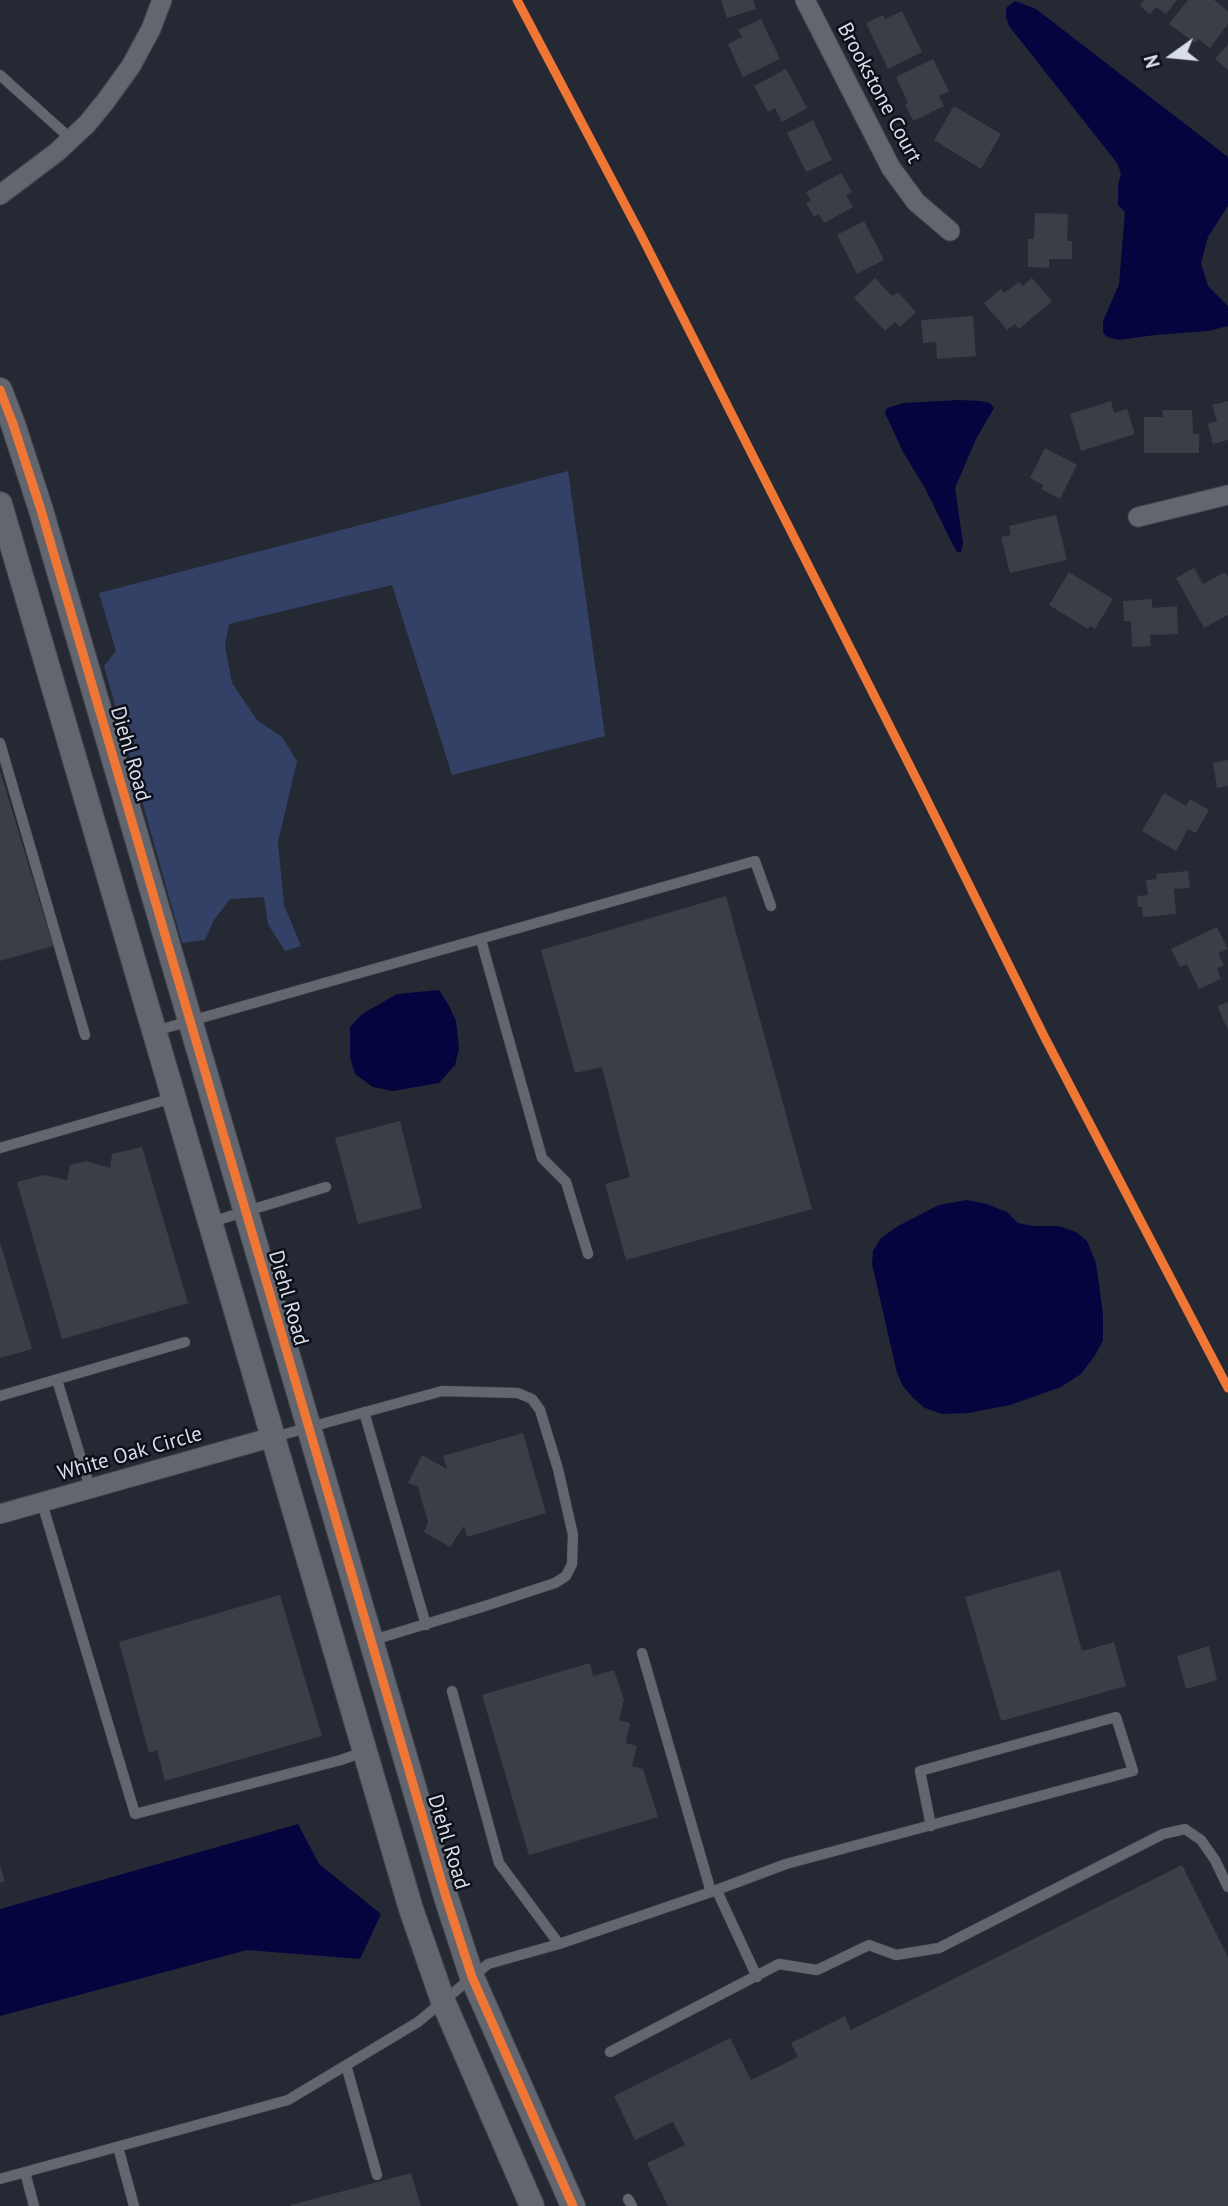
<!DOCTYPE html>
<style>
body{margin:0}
#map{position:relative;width:1228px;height:2206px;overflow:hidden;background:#252933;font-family:"PT Sans",sans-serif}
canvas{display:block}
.north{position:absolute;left:1137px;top:21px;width:70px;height:70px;-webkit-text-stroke:5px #0d1018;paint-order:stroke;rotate:255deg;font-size:19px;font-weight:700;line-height:28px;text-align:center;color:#d8ddea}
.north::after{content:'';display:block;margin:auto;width:24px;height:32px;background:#d8ddea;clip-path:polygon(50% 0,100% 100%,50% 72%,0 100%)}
</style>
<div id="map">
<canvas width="1228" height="2206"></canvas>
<div class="north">N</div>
</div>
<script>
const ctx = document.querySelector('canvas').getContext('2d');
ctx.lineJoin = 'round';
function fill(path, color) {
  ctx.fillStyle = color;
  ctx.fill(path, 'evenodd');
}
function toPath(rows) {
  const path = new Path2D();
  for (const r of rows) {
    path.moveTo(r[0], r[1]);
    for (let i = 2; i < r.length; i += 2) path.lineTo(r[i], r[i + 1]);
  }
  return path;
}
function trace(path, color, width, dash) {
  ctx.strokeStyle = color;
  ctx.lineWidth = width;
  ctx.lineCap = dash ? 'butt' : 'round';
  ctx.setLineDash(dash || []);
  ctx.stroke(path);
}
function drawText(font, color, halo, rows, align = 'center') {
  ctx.font = font + ' "PT Sans",sans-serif';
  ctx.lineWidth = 5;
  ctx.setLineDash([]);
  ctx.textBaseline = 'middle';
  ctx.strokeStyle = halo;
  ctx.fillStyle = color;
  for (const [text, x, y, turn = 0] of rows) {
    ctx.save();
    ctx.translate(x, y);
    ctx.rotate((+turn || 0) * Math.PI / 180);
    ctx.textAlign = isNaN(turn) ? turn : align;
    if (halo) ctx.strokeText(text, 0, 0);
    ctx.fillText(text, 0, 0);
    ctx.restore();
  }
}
const green = toPath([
 [568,471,605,736,452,775,392,585,229,624,225,645,232,683,257,720,282,737,297,761,278,842,284,905,301,946,285,951,268,924,264,897,230,899,214,920,205,940,182,943,104,666,116,651,99,593]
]);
const water = toPath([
 [1015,1,1036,9,1228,157,1228,206,1208,237,1201,263,1208,286,1228,306,1228,326,1208,331,1155,335,1119,340,1107,337,1103,333,1103,321,1119,284,1125,212,1118,205,1118,185,1121,173,1117,163,1009,26,1006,17,1006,8],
 [959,400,981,401,990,403,994,408,976,439,955,488,963,543,961,552,957,552,954,547,925,488,903,452,885,413,887,408,904,403],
 [439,990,448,1004,456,1021,459,1049,455,1065,439,1083,393,1091,373,1087,355,1074,350,1057,350,1027,362,1014,397,994],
 [967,1200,987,1204,1007,1212,1018,1223,1033,1226,1059,1226,1076,1232,1087,1241,1096,1263,1103,1314,1103,1340,1096,1354,1081,1374,1061,1387,1010,1405,969,1413,942,1414,925,1408,913,1398,903,1386,897,1373,872,1264,873,1251,881,1238,898,1226,939,1205],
 [298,1824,319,1864,381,1914,360,1959,247,1950,0,2016,0,1909]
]);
const building = toPath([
 [721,0,753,0,756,9,727,18],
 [1144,0,1177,0,1166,14,1156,7,1150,14,1140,6],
 [1188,0,1214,0,1228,11,1228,24,1210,48,1198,39,1195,43,1169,24],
 [902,11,922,52,888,69,866,23,883,15,885,19],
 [761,19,780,59,743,77,728,44,742,37,738,30],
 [1228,44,1228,70,1215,59],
 [933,59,949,91,939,96,944,106,913,121,905,104,908,103,896,77],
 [786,69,807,108,782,122,775,108,768,112,754,86],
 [954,106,1001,134,981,169,934,140],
 [813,120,832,160,806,172,787,133],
 [841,173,852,192,846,195,853,207,824,223,819,214,814,217,806,203,811,201,806,192],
 [1035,213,1068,214,1067,241,1072,241,1072,259,1049,259,1049,268,1028,267,1028,239,1034,239],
 [864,221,884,260,857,274,837,235],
 [875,278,892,296,898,292,916,312,900,327,895,322,885,331,854,298],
 [1032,278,1052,301,1019,329,1015,324,1007,330,984,303,1001,289,1004,293,1019,282,1023,286],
 [973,316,976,356,937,359,936,342,923,343,921,320],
 [1111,401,1114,413,1127,409,1135,434,1081,451,1070,414],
 [1228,401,1228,440,1213,444,1208,424,1217,421,1212,405],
 [1162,410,1192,410,1193,434,1199,434,1199,453,1144,453,1144,417,1163,417],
 [1045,448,1077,465,1060,499,1041,489,1043,485,1030,478],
 [1056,515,1067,560,1010,573,1001,537,1011,535,1009,526],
 [1194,568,1203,584,1225,572,1228,577,1228,615,1204,628,1176,578],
 [1069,572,1113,599,1095,629,1090,626,1088,629,1049,605],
 [1152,599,1152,608,1177,606,1178,634,1150,635,1151,646,1132,647,1131,621,1124,621,1123,601],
 [1228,760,1228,786,1217,788,1213,763],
 [0,770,53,946,0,961],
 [1164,793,1186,806,1190,799,1209,810,1196,833,1188,829,1176,851,1142,831],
 [1188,871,1190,888,1174,889,1176,914,1143,917,1142,907,1138,907,1137,896,1148,895,1146,880,1157,879,1156,874],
 [726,896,812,1209,626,1260,605,1184,630,1177,602,1067,575,1073,541,950],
 [1217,927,1228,949,1218,953,1224,965,1217,969,1221,979,1199,989,1187,964,1180,967,1171,949],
 [1228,1002,1228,1030,1217,1006],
 [400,1121,422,1208,358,1224,335,1138],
 [142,1147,188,1303,62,1339,17,1182,44,1175,67,1180,70,1165,86,1161,110,1168,112,1154],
 [0,1242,32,1349,0,1358],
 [523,1433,546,1513,467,1537,464,1526,450,1547,424,1532,428,1522,418,1487,408,1483,422,1455,447,1469,443,1456],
 [1060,1570,1082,1651,1114,1642,1126,1686,1001,1721,965,1597],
 [280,1595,322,1736,165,1781,157,1750,149,1753,119,1642],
 [1209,1646,1217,1680,1186,1689,1177,1656],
 [590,1663,593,1676,614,1670,624,1700,619,1720,630,1723,626,1743,637,1746,632,1766,643,1769,658,1817,529,1855,482,1695],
 [1182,1865,1228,1957,1228,2206,668,2206,647,2163,685,2145,673,2122,635,2140,614,2096,730,2038,751,2080,798,2057,791,2043,845,2016,851,2030],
 [0,1866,5,1881,0,1883],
 [411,2173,421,2206,291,2206,291,2205]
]);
const service = toPath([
 [0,75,71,139],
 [0,743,85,1035],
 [481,940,542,1158,566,1182,588,1254],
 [155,1031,755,861,771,906],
 [0,1148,173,1098],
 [211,1222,326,1187],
 [57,1380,90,1488],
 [0,1396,185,1342],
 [364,1412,426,1625],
 [274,1437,442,1391,518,1393,532,1399,540,1410,558,1469,573,1535,572,1564,566,1576,555,1583,485,1606,370,1641],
 [42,1503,135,1814,341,1760,366,1751],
 [452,1691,499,1863,559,1944],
 [717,1891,757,1977],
 [711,1892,786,1864,1133,1771,1116,1717,920,1771,931,1826],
 [610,2052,779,1964,817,1970,869,1945,896,1955,939,1948,1163,1834,1185,1829,1201,1840,1215,1860,1228,1887],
 [346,2065,377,2175],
 [118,2147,134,2206],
 [25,2172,34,2206],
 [0,2179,288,2100,418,2022,488,1964,559,1944,711,1892,642,1653],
 [628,2199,632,2206]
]);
const minor = toPath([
 [805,0,891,168,916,202,950,231],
 [0,195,57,152,87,124,105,102,131,66,151,29,162,0],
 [1138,517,1228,495],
 [0,1514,273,1437]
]);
const tertiary = toPath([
 [0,390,13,424,41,510,446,1897,472,1977,573,2206],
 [0,504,411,1909,443,2001,532,2206]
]);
const cycleway = toPath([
 [517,0,641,235,920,786,1045,1038,1228,1388],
 [0,390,13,424,41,510,446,1897,472,1977,573,2206]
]);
const streetNames = [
 ["Brookstone Court",879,93,62],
 ["Diehl Road",130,754,74],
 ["Diehl Road",288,1298,74],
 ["White Oak Circle",130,1454,-16],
 ["Diehl Road",448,1842,73]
];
fill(green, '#344166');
fill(water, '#06043f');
fill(building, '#3a3e46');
trace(service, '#434750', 11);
trace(minor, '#434750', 21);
trace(tertiary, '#434750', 26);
trace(service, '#63666e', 10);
trace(minor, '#63666e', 19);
trace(tertiary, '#63666e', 24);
trace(cycleway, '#f07635', 9);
drawText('21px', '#d8ddea', '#0d1018', streetNames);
</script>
